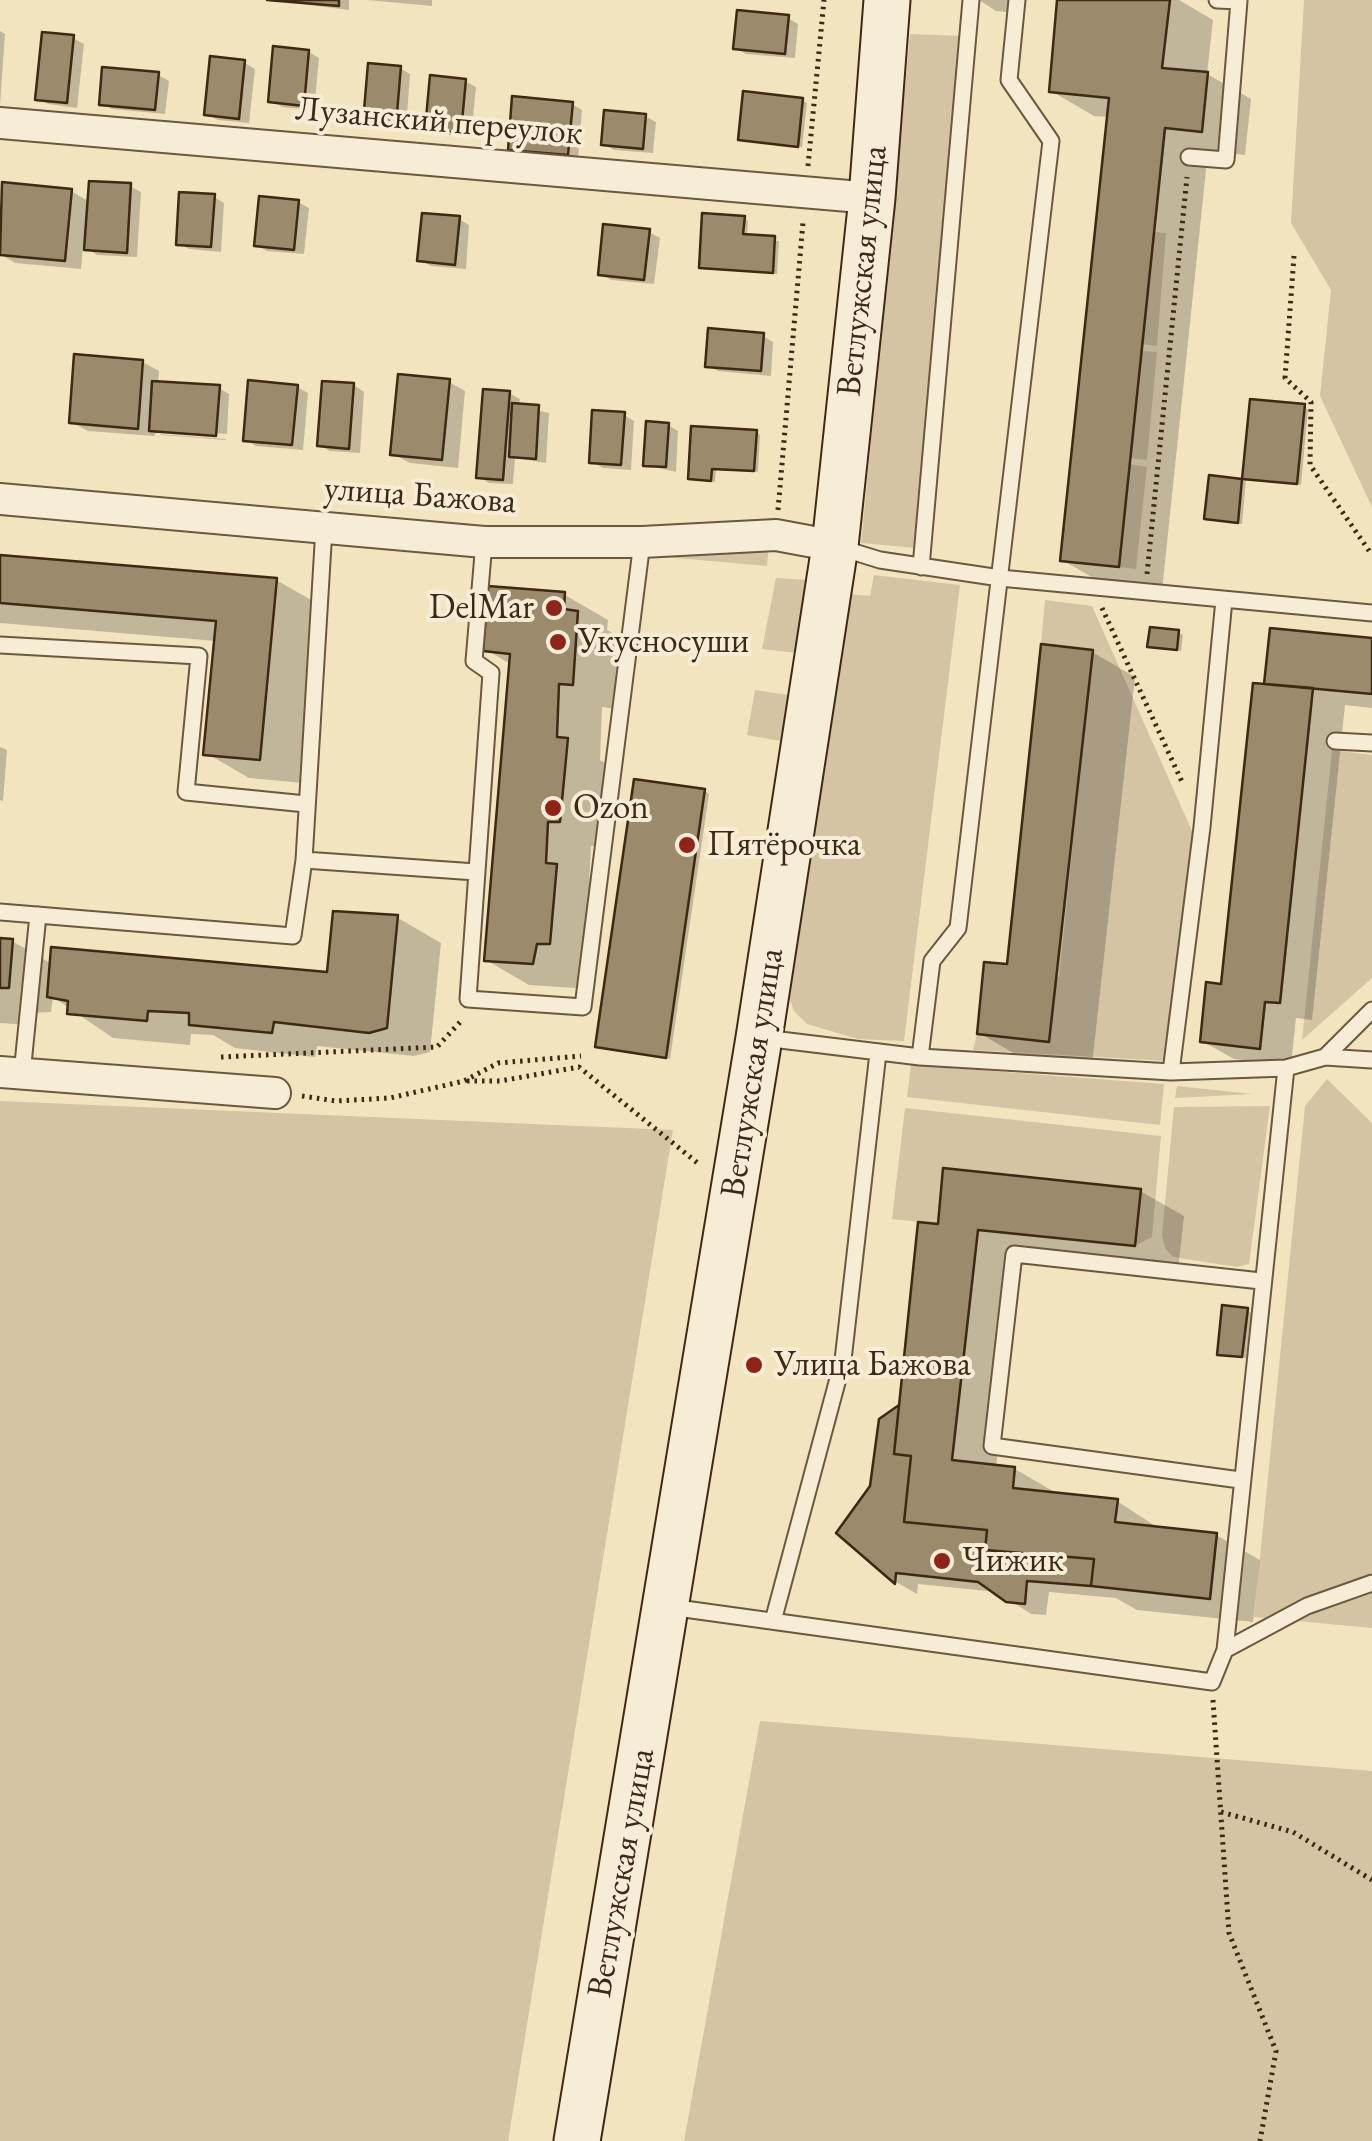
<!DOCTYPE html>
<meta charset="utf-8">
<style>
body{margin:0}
canvas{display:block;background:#f3e4c0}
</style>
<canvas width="1372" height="2141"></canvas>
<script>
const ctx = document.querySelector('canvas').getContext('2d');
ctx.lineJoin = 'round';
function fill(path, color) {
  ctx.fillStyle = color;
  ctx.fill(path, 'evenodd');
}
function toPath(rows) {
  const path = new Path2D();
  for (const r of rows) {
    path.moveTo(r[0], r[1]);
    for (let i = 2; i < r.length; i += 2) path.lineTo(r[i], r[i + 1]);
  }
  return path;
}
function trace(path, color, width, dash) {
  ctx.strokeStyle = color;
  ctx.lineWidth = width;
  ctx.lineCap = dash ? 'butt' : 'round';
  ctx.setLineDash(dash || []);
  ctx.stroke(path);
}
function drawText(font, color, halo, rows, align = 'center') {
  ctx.font = font + ' "EB Garamond",serif';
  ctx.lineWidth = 8;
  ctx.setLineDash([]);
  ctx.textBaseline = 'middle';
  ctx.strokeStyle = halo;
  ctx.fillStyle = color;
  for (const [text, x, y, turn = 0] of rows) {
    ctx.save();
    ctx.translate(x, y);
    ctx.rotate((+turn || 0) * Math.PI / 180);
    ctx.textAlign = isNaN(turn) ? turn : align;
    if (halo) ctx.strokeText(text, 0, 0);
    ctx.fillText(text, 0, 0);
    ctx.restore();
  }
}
const green = toPath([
 [1304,0,1372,0,1372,507,1320,396,1331,290,1291,223],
 [910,34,963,36,916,548,861,543],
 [1154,232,1166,233,1157,346,1142,344],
 [1142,351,1157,352,1147,460,1130,458],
 [1130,464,1147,467,1136,569,1119,567],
 [769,544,767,566,654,556],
 [874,575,960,585,904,1041,858,1039,807,1024,794,1011,786,988,849,594,870,596],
 [776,578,808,580,797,653,762,649],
 [1045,600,1092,606,1196,840,1167,1061,973,1050,977,1034,1048,1042,1055,977,1059,977,1093,650,1041,644],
 [755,690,788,695,780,741,747,735],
 [1332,750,1372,755,1372,978,1302,1040],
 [911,1065,1164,1084,1160,1125,907,1097],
 [1327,1079,1372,1123,1372,1628,1254,1617,1305,1106],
 [1177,1086,1252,1094,1175,1098],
 [0,1101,673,1130,508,2141,0,2141],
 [1270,1106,1249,1264,1237,1267,1173,1257,1165,1248,1162,1235,1174,1107],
 [905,1108,1161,1136,1152,1237,1135,1246,1140,1189,944,1168,938,1224,892,1219],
 [760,1721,1372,1771,1372,2141,684,2141]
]);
const shadow = toPath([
 [269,0,349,0,349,10],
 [367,0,432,0,432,6],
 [979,0,1015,0,1014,13,996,11],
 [1060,0,1179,0,1213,20,1207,74,1251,99,1245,155,1208,151,1162,591,1106,585,1062,560,1109,117,1094,116,1051,91],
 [788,18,798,24,795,58,746,54,736,48],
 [0,31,5,34,0,105],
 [73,38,84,44,77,108,48,104,37,98],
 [309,52,319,58,314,110,282,107,271,101],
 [245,63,255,69,249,123,218,120,207,114],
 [400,68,410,74,406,129,376,127,366,121],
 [158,75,169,81,165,114,112,109,101,103],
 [465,81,476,87,471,137,438,134,428,128],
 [802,100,807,103,802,147,740,139],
 [572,104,582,110,578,159,521,154,511,148],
 [645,116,656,122,653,153,614,150,603,144],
 [5,185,71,191,90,202,130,186,141,192,137,257,97,255,83,246,81,269,15,263,0,254],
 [214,197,224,203,221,252,189,249,178,243],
 [298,202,309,208,304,254,267,251,257,245],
 [744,218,748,221,747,237,779,241,777,274,701,267],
 [459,219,469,225,466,269,431,266,420,260],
 [649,232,660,238,654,284,611,280,601,274],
 [763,336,773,342,771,376,718,371,707,365],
 [143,362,159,371,158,384,219,388,229,394,227,434,159,429,154,436,88,431,71,422],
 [449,382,465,391,458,468,410,463,393,454],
 [354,385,364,392,360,453,330,451,319,445],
 [297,387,308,393,303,450,256,446,245,439],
 [509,393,520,399,519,406,549,413,546,463,515,458,513,484,489,483,479,477],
 [1253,401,1308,409,1301,485,1246,480,1242,524,1211,520,1207,518,1211,478,1245,481],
 [624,415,634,421,631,470,603,468,592,462],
 [668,425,678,431,676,472,645,465],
 [756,432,760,435,758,472,716,470,715,482,690,478],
 [159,434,226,439,226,440,162,435],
 [0,557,276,580,320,605,303,783,249,778,206,753,216,641,0,623],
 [565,595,608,620,607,630,621,638,616,709,602,707,600,760,610,766,603,845,591,846,589,886,599,892,593,967,580,967,576,988,529,985,486,960,512,665,485,649],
 [1178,632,1183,635,1181,651,1150,646],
 [1372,641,1372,708,1345,705,1312,1020,1296,1018,1291,1065,1234,1059,1202,1041,1224,987,1267,686],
 [1092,652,1135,677,1092,1065,1022,1058,979,1033,1009,967],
 [0,747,7,750,3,801,0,800],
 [705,791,709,794,670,1059,602,1049,598,1046],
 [398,918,441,943,430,1052,414,1056,317,1046,315,1057,235,1048,213,1035,191,1034,190,1045,113,1038,53,997,51,1012,30,1013,28,1025,0,1023,0,940,12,941,52,964,329,975],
 [1140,1191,1184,1216,1178,1270,1021,1253,996,1467,1015,1469,1058,1494,1117,1501,1160,1529,1216,1535,1260,1560,1253,1622,1137,1610,1116,1598,1049,1592,1046,1615,1031,1614,997,1592,918,1584,917,1594,896,1582,839,1532,872,1487,881,1420,902,1406,940,1226],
 [1247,1310,1251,1313,1246,1358,1224,1356,1219,1353]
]);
const building = toPath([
 [267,0,339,0,339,6,267,0],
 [1057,0,1170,0,1162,68,1208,72,1202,132,1165,128,1119,567,1060,561,1109,98,1049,92,1057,0],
 [737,10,789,15,785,54,733,49,737,10],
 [42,32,74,35,67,103,35,100,42,32],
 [273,46,309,50,304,106,268,102,273,46],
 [210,56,245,60,239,119,204,115,210,56],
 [368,63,401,66,396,125,363,122,368,63],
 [102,67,159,72,155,110,99,105,102,67],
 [430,75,466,79,461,133,425,129,430,75],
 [743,91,803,98,798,147,738,140,743,91],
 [512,96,573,102,568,155,508,150,512,96],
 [604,110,646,114,643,149,601,145,604,110],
 [89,181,131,183,127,253,84,250,89,181],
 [2,182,72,189,65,261,0,255,2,182],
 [179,192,215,194,211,247,176,245,179,192],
 [259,196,299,200,294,250,254,246,259,196],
 [422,213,460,216,455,265,417,261,422,213],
 [702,213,745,216,743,234,775,236,773,273,699,268,702,213],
 [603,224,650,229,644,280,598,275,603,224],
 [708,328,764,333,761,371,705,367,708,328],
 [74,354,143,360,138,429,69,423,74,354],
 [398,374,450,379,442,460,390,455,398,374],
 [248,380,298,385,292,445,243,441,248,380],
 [152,381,220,385,216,436,149,431,152,381],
 [322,381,354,383,349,449,317,446,322,381],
 [483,389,510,391,503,480,476,478,483,389],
 [1250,399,1305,404,1297,484,1242,479,1250,399],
 [512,403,539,405,536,459,509,457,512,403],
 [592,410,625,412,621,465,589,463,592,410],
 [646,421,669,423,666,467,643,466,646,421],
 [691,426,757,430,754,471,712,469,711,481,688,479,691,426],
 [1209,475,1242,479,1238,523,1204,519,1209,475],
 [0,555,277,578,260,760,203,755,216,621,0,603,0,555],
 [488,586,565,592,564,609,578,611,573,685,559,684,557,737,568,738,560,822,548,822,546,863,557,864,550,944,537,944,533,964,484,961,510,654,483,651,488,586],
 [1150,627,1179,630,1177,650,1147,647,1150,627],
 [1270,628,1372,638,1372,694,1264,684,1270,628],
 [1041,644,1093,650,1049,1042,977,1034,984,962,1007,964,1041,644],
 [1253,683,1313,688,1280,1003,1265,1002,1260,1049,1200,1042,1206,982,1221,984,1253,683],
 [634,779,705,789,666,1058,595,1047,634,779],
 [333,911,398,915,387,1028,369,1033,274,1022,272,1033,189,1025,189,1013,148,1011,147,1021,67,1014,68,1001,47,997,51,947,327,972,333,911],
 [0,938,13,939,9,988,0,988,0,938],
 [943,1168,1141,1189,1135,1246,978,1230,952,1460,1015,1467,1013,1488,1118,1499,1115,1522,1217,1533,1210,1599,1091,1586,1094,1559,985,1550,987,1530,904,1522,911,1456,894,1454,918,1222,938,1224,943,1168],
 [1222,1305,1248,1308,1242,1357,1217,1355,1222,1305],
 [899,1405,894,1454,911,1456,904,1522,987,1530,985,1550,1094,1559,1091,1586,1027,1581,1025,1604,1006,1602,978,1582,896,1573,895,1584,836,1533,870,1486,879,1419,899,1405]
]);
const path = toPath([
 [808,166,824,0],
 [1294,256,1285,378,1311,402,1310,465,1372,555],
 [778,510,803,222],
 [1147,574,1187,177],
 [1102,608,1183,784],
 [221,1057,437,1047,462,1020],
 [467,1081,500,1081,579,1067,700,1165],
 [302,1096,336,1101,390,1098,464,1081,498,1063,581,1056],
 [1213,1700,1229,1933,1276,2051,1260,2141],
 [1221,1812,1293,1832,1372,1880]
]);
const service = toPath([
 [1189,157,1226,160,1239,1,1217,0],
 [484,542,474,661,491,673,468,999,583,1007,642,542],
 [841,548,880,560,1000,578,1372,613],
 [921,567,971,0],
 [0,645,199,656,186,792,306,804],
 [1335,741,1372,743],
 [304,860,476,872],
 [0,912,293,936,304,860,324,528],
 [764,1038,920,1057,1171,1072,1286,1068,1325,1057,1372,1060],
 [920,1057,932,961,958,928,1051,141,1009,80,1017,0],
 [1325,1057,1372,1010],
 [1171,1072,1202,827,1224,600],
 [22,1074,38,915],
 [1240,1480,992,1446,1014,1254,1261,1281],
 [670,1607,1212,1682,1225,1650,1286,1068],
 [773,1621,843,1360,878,1053],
 [1225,1650,1307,1606,1372,1583]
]);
const minor = toPath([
 [0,123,872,198],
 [0,499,484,542,642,542,776,535,835,546],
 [0,1072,275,1093]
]);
const secondary = toPath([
 [577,2141,759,1038,835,546,872,198,887,0]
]);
const markers = [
 [554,608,10,"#8f2418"],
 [558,642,10,"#8f2418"],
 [553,808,10,"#8f2418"],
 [687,845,10,"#8f2418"],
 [754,1365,10,"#8f2418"],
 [942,1561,10,"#8f2418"]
];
const streetNames = [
 ["Лузанский переулок",439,122,5],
 ["Ветлужская улица",863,271,-84],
 ["улица Бажова",420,496,4],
 ["Ветлужская улица",753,1073,-81],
 ["Ветлужская улица",622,1873,-80]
];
const poiNames = [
 ["DelMar",534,608,"right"],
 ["Укусносуши",578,642],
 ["Ozon",573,808],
 ["Пятёрочка",707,845],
 ["Улица Бажова",774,1365],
 ["Чижик",962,1561]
];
fill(green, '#d4c4a3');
fill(shadow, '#0003');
fill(building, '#9c8a6d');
trace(building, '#3e2913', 2.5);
trace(service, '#6b583e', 19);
trace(minor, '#6b583e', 34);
trace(secondary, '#3e2913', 49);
trace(path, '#3e2913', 5, [2.5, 5]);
trace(service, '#f7edd6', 15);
trace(minor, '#f7edd6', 30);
trace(secondary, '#f7edd6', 45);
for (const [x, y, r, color] of markers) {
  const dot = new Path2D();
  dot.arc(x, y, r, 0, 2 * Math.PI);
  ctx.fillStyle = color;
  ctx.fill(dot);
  trace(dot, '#f7edd6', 4);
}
drawText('35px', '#3e2913', '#f7edd6', streetNames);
drawText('35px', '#3e2913', '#f7edd6', poiNames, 'left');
</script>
